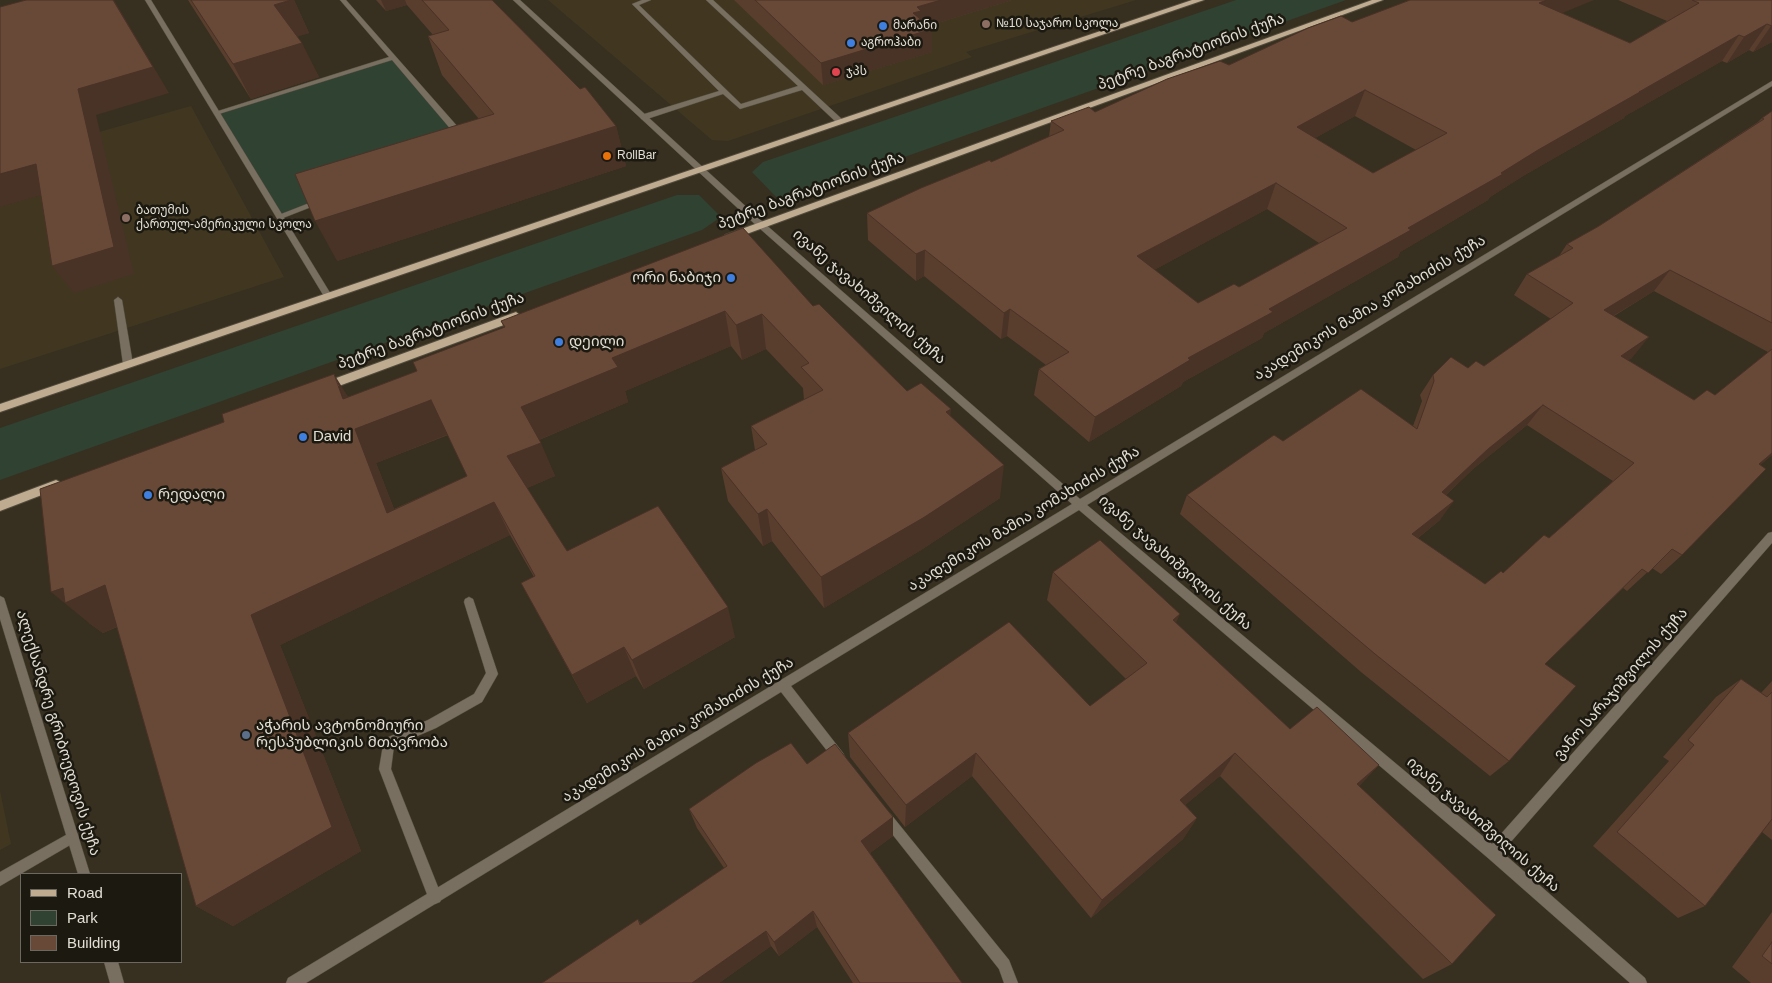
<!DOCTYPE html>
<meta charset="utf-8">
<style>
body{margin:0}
#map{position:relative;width:1772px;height:983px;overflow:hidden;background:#373020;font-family:Arial,sans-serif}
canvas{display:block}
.legend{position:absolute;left:20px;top:873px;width:162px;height:90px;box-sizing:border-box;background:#1c1911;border:1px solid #6b685f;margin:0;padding:6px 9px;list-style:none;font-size:15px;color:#e2ded4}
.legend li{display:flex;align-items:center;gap:10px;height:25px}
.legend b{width:25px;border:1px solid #6b685f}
</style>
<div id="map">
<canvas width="1772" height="983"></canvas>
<ul class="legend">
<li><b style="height:6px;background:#bfab90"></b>Road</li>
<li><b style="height:14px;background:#304232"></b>Park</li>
<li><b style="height:14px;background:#684836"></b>Building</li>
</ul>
</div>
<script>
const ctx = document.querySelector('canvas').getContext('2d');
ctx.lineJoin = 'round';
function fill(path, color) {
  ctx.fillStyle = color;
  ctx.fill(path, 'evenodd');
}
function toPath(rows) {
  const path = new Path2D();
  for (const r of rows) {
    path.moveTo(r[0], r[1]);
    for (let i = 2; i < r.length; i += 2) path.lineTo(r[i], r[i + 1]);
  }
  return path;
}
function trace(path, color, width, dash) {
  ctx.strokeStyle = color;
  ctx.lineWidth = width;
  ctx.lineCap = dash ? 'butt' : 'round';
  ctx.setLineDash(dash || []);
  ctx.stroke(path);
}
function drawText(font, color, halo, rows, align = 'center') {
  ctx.font = font + ' Arial,"Noto Sans Georgian",sans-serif';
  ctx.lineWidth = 5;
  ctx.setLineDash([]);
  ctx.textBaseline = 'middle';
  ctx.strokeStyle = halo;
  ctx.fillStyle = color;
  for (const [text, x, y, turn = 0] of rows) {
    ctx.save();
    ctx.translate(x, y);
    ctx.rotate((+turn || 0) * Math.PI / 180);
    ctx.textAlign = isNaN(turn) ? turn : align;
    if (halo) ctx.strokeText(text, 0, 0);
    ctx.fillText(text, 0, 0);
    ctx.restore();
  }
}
const built = toPath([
 [548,0,1136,0,966,52,972,57,728,141,712,140],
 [191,106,284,277,0,369,0,160],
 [0,791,11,844,0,850]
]);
const green = toPath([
 [1236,0,1346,0,792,197,779,200,752,172,763,162],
 [393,58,471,148,280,216,217,113],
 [677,195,699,195,721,217,702,230,0,480,0,428]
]);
const lane = toPath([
 [340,0,346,0,465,135,465,139,459,139,392,60,219,114,215,114,215,112,389,57,340,0],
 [642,0,651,0,639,5,741,104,798,86,706,0,713,0,844,121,837,123,802,90,740,109,723,94,647,119,641,119,641,115,719,91,632,4,642,0],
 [317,200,323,200,324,202,283,218,277,218,276,216,317,200],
 [118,297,122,300,133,364,128,367,123,364,114,300,118,297],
 [469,597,473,599,498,674,482,702,436,728,394,746,391,769,442,897,440,902,435,904,430,902,379,769,384,739,428,720,474,694,486,673,464,602,465,599,469,597],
 [73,831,77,833,79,837,77,841,0,886,0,872,73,831]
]);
const street = toPath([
 [145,0,151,0,332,296,331,298,325,298,145,0],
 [513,0,520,0,764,223,1080,499,1772,81,1772,86,1087,505,1492,844,1768,533,1772,532,1772,543,1502,852,1645,978,1647,983,1630,983,1488,858,1079,510,791,686,843,753,845,757,843,761,839,763,835,761,781,692,306,983,286,983,288,978,1072,504,758,227,513,0],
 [0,596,4,598,5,601,90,874,78,874,0,619,0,596],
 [885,810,889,812,1009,960,1018,983,1004,983,999,969,881,820,879,816,881,812,885,810],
 [104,962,118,962,124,983,110,983,104,962]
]);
const primary = toPath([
 [1192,0,1204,0,0,412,0,404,1192,0],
 [1372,0,1383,0,733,239,725,239,724,237,725,235,1372,0],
 [516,312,521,316,520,319,328,390,324,391,318,387,320,384,516,312],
 [56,480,60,482,62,485,60,488,0,511,0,501,56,480]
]);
const wall = toPath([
 [188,0,294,0,309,33,297,36,319,77,251,99],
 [376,0,492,0,616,126,626,166,337,261,479,119,442,75,428,36,433,35,407,5,386,11],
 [734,0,1012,0,928,26,932,52,823,85],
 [1618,0,1772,0,1772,42,1753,52,1749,50,1727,63,1722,61,1625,116,1624,118,1523,176,1490,197,1488,200,1400,252,1398,257,1264,333,1262,338,1183,382,1181,386,1089,442,1034,395,1039,369,1046,365,1007,336,1001,339,924,276,916,281,868,240,867,213,991,162,1049,137,1051,121,1095,112,1352,22,1562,13,1630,43,1667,21],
 [1355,116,1416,150,1373,173,1315,138],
 [1267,209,1319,243,1239,287,1198,303,1154,270],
 [1772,111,1772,455,1760,465,1682,555,1661,574,1652,568,1627,591,1623,588,1545,664,1509,761,1490,776,1361,672,1180,514,1187,495,1283,441,1413,426,1422,401,1420,395,1433,375,1468,368,1484,366,1551,319,1514,295,1527,274,1559,256,1567,244,1599,226,1758,122,1762,118],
 [1654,291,1768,352,1715,395,1694,400,1628,360,1632,358,1614,316],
 [1527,425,1613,481,1549,538,1503,573,1485,584,1418,538,1440,520,1446,495,1473,469],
 [813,306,907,391,950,417,1000,498,921,550,824,608,772,541,763,546,728,501,721,468,755,450,751,426,804,400,803,388,766,349,742,360,731,346,625,391,628,402,539,440,555,476,527,488,567,551,735,637,644,689,636,676,587,703,521,583,534,577,510,535,280,645,361,851,233,926,196,906,117,627,103,633,89,623,224,422,348,397,417,371,504,328,501,321],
 [448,435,467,476,394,509,376,463],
 [1053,572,1176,623,1290,729,1379,765,1359,786,1452,964,1423,979,1220,776,1185,805,1197,818,1183,839,1091,918,972,776,905,827,850,757,848,733,1090,706,1126,679,1047,600],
 [1741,679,1761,693,1772,681,1772,840,1762,832,1705,906,1678,918,1593,846,1669,761,1663,757,1716,697],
 [807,764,893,817,893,836,870,853,962,983,853,983,817,927,779,956,771,946,719,983,542,983,638,919,641,924,724,868,697,828,689,809],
 [1772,912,1772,983,1751,983,1732,967]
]);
const shadedWall = toPath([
 [114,0,169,93,96,115,134,274,74,293,52,266,78,89],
 [291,0,294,0,309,33,290,39,274,5],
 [381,0,405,0,407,5,386,11],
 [941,0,1012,0,921,28,932,29,932,52,823,85,821,63,913,13,917,7],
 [1547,0,1594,0,1526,28,1539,3],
 [1767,24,1749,50,1727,63,1744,37],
 [1772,26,1772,42,1753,52,1771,26],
 [1739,35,1722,61,1625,116,1624,118,1523,176,1490,197,1488,200,1400,252,1398,257,1264,333,1262,338,1183,382,1181,386,1089,442,1095,417,1188,358,1269,309,1408,228,1538,150,1639,92],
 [302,43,319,77,251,99,233,64],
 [1365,90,1355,116,1288,153,1297,127],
 [616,126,626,166,337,261,315,221],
 [36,164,56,191,0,207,0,174],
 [1276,183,1267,209,1130,283,1137,256],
 [925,250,924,276,916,281,916,254],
 [1670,270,1654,291,1588,331,1604,310],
 [1010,309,1007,336,1001,339,1004,313],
 [725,311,731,346,625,391,628,402,536,441,521,407,612,358],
 [762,314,766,349,742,360,736,325],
 [1649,337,1632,358,1605,377,1621,356],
 [334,374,355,408,431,400,449,434,376,463,407,543,494,502,510,535,280,645,361,851,233,926,196,906,251,615,387,513],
 [1543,405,1527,425,1473,469,1428,512,1442,492,1488,449],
 [951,409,948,443,946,412],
 [541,443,555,476,522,490,507,456],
 [1772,453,1772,455,1738,484,1759,464],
 [1004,465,1000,498,921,550,824,608,821,577],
 [1454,501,1440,520,1399,553,1412,534],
 [767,509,772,541,763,546,758,514],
 [105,585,140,616,103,633,89,623,51,592,63,588],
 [728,607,735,637,644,689,632,660],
 [1180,614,1168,641,1173,620],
 [624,647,636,676,587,703,572,675],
 [976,753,972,776,905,827,906,805],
 [1235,753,1220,776,1166,821,1180,800],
 [1379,765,1357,788,1357,784],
 [893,817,893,836,862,859,861,841],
 [1197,818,1183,839,1091,918,1102,900],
 [813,911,817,927,779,956,774,942],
 [766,931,771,946,719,983,692,983]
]);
const building = toPath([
 [26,0,113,0,153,67,78,89,114,247,52,266,36,164,0,174,0,7,26,0],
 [191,0,291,0,274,5,302,43,233,64,191,0],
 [422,0,492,0,580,89,585,87,616,126,315,221,295,174,494,114,428,36,449,30,422,0],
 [755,0,941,0,917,7,921,11,913,13,932,29,821,63,755,0],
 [1410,0,1547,0,1539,3,1630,43,1699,3,1692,0,1772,0,1772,26,1767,24,1744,37,1739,35,1639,92,1640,92,1538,150,1501,173,1503,174,1408,228,1411,230,1269,309,1273,312,1188,358,1190,360,1095,417,1039,369,1069,352,1010,309,1004,313,925,250,916,254,867,213,921,188,990,160,991,162,1064,130,1051,121,1089,107,1095,112,1167,79,1220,61,1229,65,1308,28,1341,16,1352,22,1410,0],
 [1365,90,1447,133,1373,173,1297,127,1365,90],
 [1276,183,1347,228,1239,287,1234,284,1198,303,1137,256,1276,183],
 [1772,111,1772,323,1670,270,1604,310,1649,337,1621,356,1694,400,1707,390,1715,395,1772,349,1772,453,1759,464,1766,469,1682,555,1672,549,1648,573,1642,569,1545,664,1576,686,1509,761,1375,654,1187,495,1274,435,1283,441,1361,389,1417,429,1434,381,1433,375,1451,357,1468,368,1476,361,1484,366,1573,303,1527,274,1573,248,1567,244,1599,226,1764,119,1762,118,1772,111],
 [1543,405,1634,463,1549,538,1544,535,1503,573,1501,571,1485,584,1412,534,1454,501,1442,492,1488,449,1543,405],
 [743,228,813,306,819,304,907,391,921,383,951,409,946,412,1004,465,923,518,821,577,767,509,758,514,721,468,767,444,751,426,823,390,801,367,809,363,762,314,736,325,725,311,612,358,618,367,521,407,541,443,507,456,567,551,658,506,728,607,632,660,624,647,572,675,521,583,535,576,494,502,251,615,332,827,196,906,105,585,65,603,63,588,51,592,40,489,224,422,222,414,334,374,343,399,417,371,413,362,505,327,501,321,743,228],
 [431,400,467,476,387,513,355,429,431,400],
 [1100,540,1180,614,1173,620,1290,729,1317,707,1379,765,1357,784,1496,915,1452,964,1235,753,1180,800,1197,818,1102,900,976,753,906,805,848,733,1009,622,1090,706,1147,663,1053,572,1100,540],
 [1741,679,1767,697,1772,692,1772,819,1705,906,1617,832,1694,745,1688,740,1741,679],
 [791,743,807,764,835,744,893,817,861,841,941,953,962,983,860,983,813,911,774,942,766,931,692,983,542,983,638,919,640,925,727,866,689,809,756,763,791,743],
 [1772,942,1772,964,1762,956,1772,942]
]);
const markers = [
 [986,24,5,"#8d6e63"],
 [883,26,5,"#3f7fe0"],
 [851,43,5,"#3f7fe0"],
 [836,72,5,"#e0444e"],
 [607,156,5,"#e8710a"],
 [126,218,5,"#8d6e63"],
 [731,278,5,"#3f7fe0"],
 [559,342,5,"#3f7fe0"],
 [303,437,5,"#3f7fe0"],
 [148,495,5,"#3f7fe0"],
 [246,735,5,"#5c6f8a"]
];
const farPoinames = [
 ["№10 საჯარო სკოლა",996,24],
 ["მარანი",893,26],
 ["აგროჰაბი",861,43],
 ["ჯპს",846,72],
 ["RollBar",617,156],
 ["ბათუმის",136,211],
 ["ქართულ-ამერიკული სკოლა",136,225]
];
const streetNames = [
 ["პეტრე ბაგრატიონის ქუჩა",1191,52,-20],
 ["პეტრე ბაგრატიონის ქუჩა",811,191,-20],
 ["ივანე ჯავახიშვილის ქუჩა",869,297,41],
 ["აკადემიკოს მამია კომახიძის ქუჩა",1370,308,-31],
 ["პეტრე ბაგრატიონის ქუჩა",431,331,-20],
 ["აკადემიკოს მამია კომახიძის ქუჩა",1024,519,-31],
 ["ივანე ჯავახიშვილის ქუჩა",1175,563,41],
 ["ვანო სარაჯიშვილის ქუჩა",1621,684,-49],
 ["აკადემიკოს მამია კომახიძის ქუჩა",678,730,-31],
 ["ალექსანდრე გრიბოედოვის ქუჩა",58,733,73],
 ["ივანე ჯავახიშვილის ქუჩა",1483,825,41]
];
const poiNames = [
 ["ორი ნაბიჯი",721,278,"right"],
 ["დეილი",569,342],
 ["David",313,437],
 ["რედალი",158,495],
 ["აჭარის ავტონომიური",256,726],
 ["რესპუბლიკის მთავრობა",256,743]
];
fill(built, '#413720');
fill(green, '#304232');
trace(lane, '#524c3d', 1);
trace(street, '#524c3d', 1);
trace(primary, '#524c3d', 2);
fill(lane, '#786f61');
fill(street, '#786f61');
fill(primary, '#bfab90');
fill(wall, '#593e2e');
fill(shadedWall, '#493226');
fill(building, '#684836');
trace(building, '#493226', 1);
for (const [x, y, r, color] of markers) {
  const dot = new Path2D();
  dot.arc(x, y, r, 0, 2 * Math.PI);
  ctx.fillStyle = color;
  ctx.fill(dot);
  trace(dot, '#1c1911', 2);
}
drawText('12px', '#e2ded4', '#1c1911', farPoinames, 'left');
drawText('15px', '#e2ded4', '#1c1911', streetNames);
drawText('15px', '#e2ded4', '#1c1911', poiNames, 'left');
</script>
